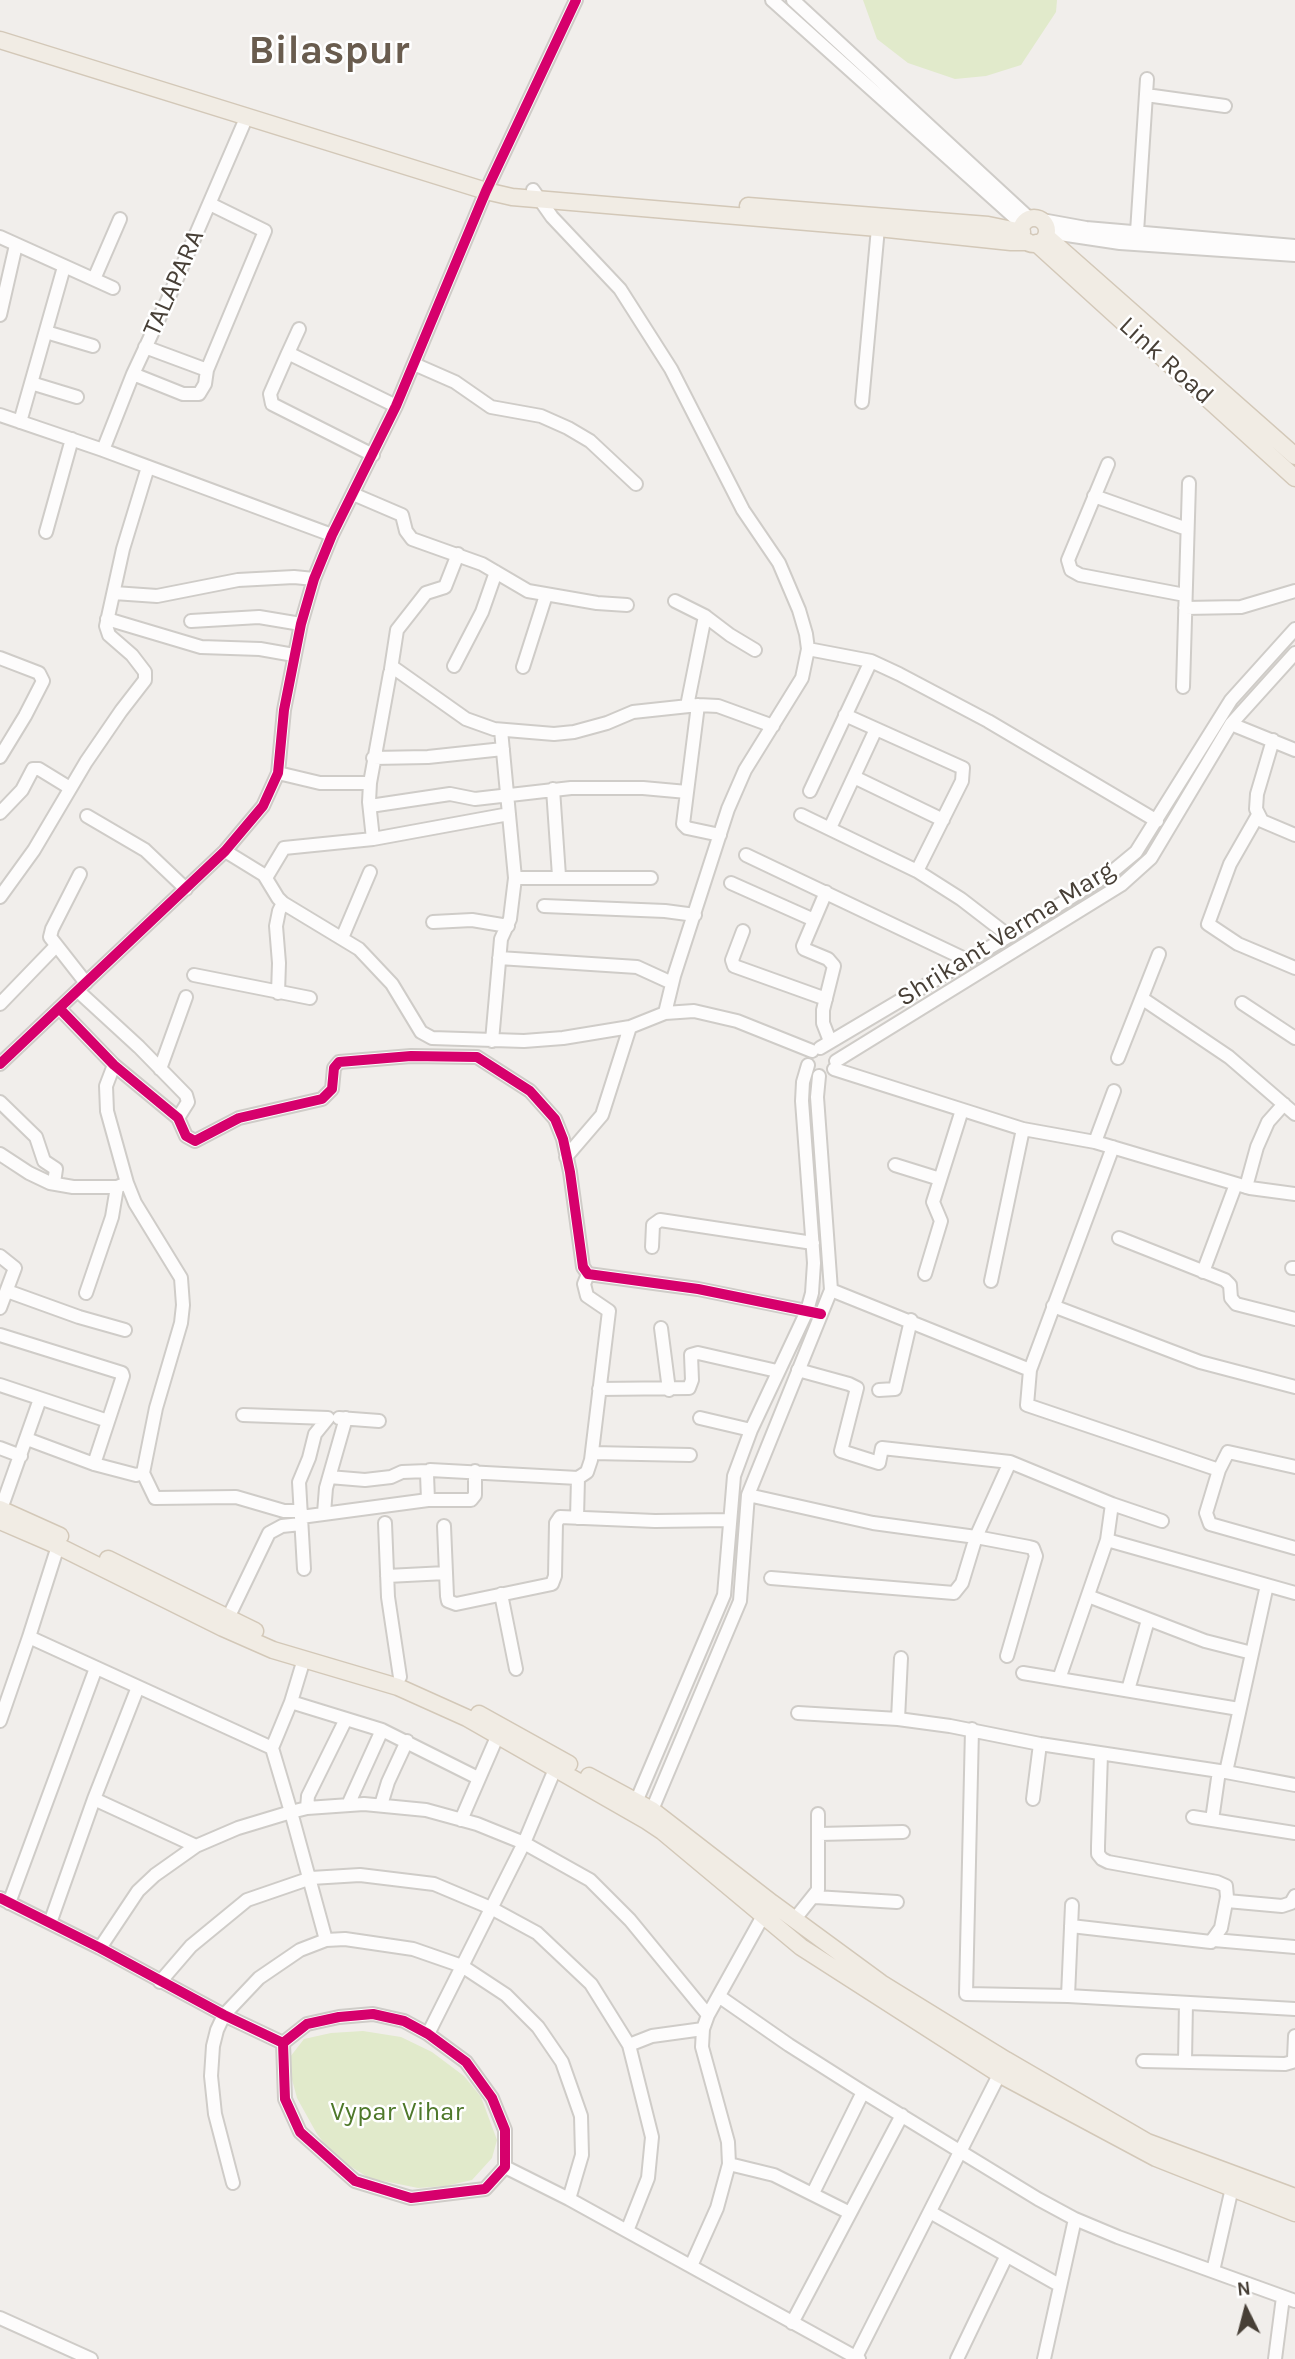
<!DOCTYPE html>
<style>
body{margin:0}
#map{position:relative;width:1295px;height:2359px;overflow:hidden;background:#f1eeeb;font-family:Karla,sans-serif}
canvas{display:block}
.north{position:absolute;left:1211px;top:2275px;width:70px;height:70px;-webkit-text-stroke:5px #fff;paint-order:stroke;rotate:354deg;font-size:19px;font-weight:700;line-height:28px;text-align:center;color:#473f36}
.north::after{content:'';display:block;margin:auto;width:24px;height:32px;background:#473f36;clip-path:polygon(50% 0,100% 100%,50% 72%,0 100%)}
</style>
<div id="map">
<canvas width="1295" height="2359"></canvas>
<div class="north">N</div>
</div>
<script>
const ctx = document.querySelector('canvas').getContext('2d');
ctx.lineJoin = 'round';
function fill(path, color) {
  ctx.fillStyle = color;
  ctx.fill(path, 'evenodd');
}
function toPath(rows) {
  const path = new Path2D();
  for (const r of rows) {
    if (r.length === 3) {
      path.moveTo(r[0] + r[2], r[1]);
      path.arc(r[0], r[1], r[2], 0, 2 * Math.PI);
      continue;
    }
    path.moveTo(r[0], r[1]);
    for (let i = 2; i < r.length; i += 2) path.lineTo(r[i], r[i + 1]);
  }
  return path;
}
function trace(path, color, width, dash) {
  ctx.strokeStyle = color;
  ctx.lineWidth = width;
  ctx.lineCap = dash ? 'butt' : 'round';
  ctx.setLineDash(dash || []);
  ctx.stroke(path);
}
function drawText(font, color, halo, rows, align = 'center') {
  ctx.font = font + ' Karla,sans-serif';
  ctx.lineWidth = 5;
  ctx.setLineDash([]);
  ctx.textBaseline = 'middle';
  ctx.strokeStyle = halo;
  ctx.fillStyle = color;
  for (const [text, x, y, turn = 0] of rows) {
    ctx.save();
    ctx.translate(x, y);
    ctx.rotate((+turn || 0) * Math.PI / 180);
    ctx.textAlign = isNaN(turn) ? turn : align;
    if (halo) ctx.strokeText(text, 0, 0);
    ctx.fillText(text, 0, 0);
    ctx.restore();
  }
}
const green = toPath([
 [863,0,1057,0,1056,12,1021,65,986,76,955,79,908,63,877,39],
 [363,2031,401,2037,432,2052,464,2076,481,2097,497,2140,492,2158,472,2180,446,2186,418,2188,369,2178,334,2156,317,2134,297,2098,290,2072,290,2057,304,2039,331,2033]
]);
const minor = toPath([
 [772,0,1023,225],
 [793,0,1030,219],
 [1146,95,1225,106],
 [533,190,552,217,620,289,671,369,743,510,779,563,799,610,806,634,808,649,802,678,745,770,728,809,674,976,665,1013],
 [1042,220,1086,228,1295,246],
 [1047,232,1120,243,1295,255],
 [1137,232,1147,79],
 [0,237,113,288],
 [94,279,120,219],
 [0,315,16,245],
 [46,332,93,346],
 [145,347,207,370],
 [288,353,299,329],
 [414,364,455,382,491,407,541,416,568,428,590,441,636,484],
 [133,374,183,394,199,394,205,384,207,370,265,231,210,204],
 [31,383,77,397],
 [862,402,878,228],
 [0,415,103,450,332,535],
 [20,422,64,267],
 [103,450,133,374,168,299,247,116],
 [373,455,272,404,270,394,288,353,396,406],
 [1108,464,1068,560,1071,570,1080,575,1185,595],
 [353,494,402,515,406,531,412,539,482,564,528,591,597,603,627,605],
 [1094,496,1187,529],
 [46,532,72,439],
 [114,593,157,596,238,580,294,577,314,579],
 [675,601,705,616,687,706],
 [1185,608,1241,607,1295,591],
 [705,616,730,635,755,650],
 [107,619,201,647,260,649,294,655],
 [191,621,259,617,301,624],
 [808,649,871,661,899,674,988,721,1157,821],
 [0,658,39,673,43,681,25,716,0,757],
 [454,666,482,612,496,572],
 [523,667,546,595],
 [391,669,397,630,426,593,445,587,458,554],
 [1183,687,1189,483],
 [698,705,683,824,687,828,720,835],
 [845,715,963,768,962,781,917,871],
 [1231,724,1295,750],
 [1273,740,1257,794,1256,809,1262,821,1295,835],
 [373,758,428,757,503,749],
 [278,773,320,783,370,783],
 [854,777,943,820],
 [553,789,559,876],
 [810,791,871,661],
 [370,806,450,794,475,799,571,788,643,788,687,792],
 [0,813,22,790,33,769,39,769,70,788],
 [801,815,917,871,961,899,1009,936],
 [1258,815,1230,864,1208,924,1238,944,1295,968],
 [87,816,145,850,186,889],
 [830,828,876,729],
 [373,839,369,802,370,783,390,673,394,668,466,719,494,729,554,734,574,732,607,723,633,712,698,705,718,706,773,726],
 [225,851,264,875,278,898,283,903,359,949,392,984,421,1032,432,1038,524,1041,563,1038,630,1027,665,1013,694,1011,737,1021,812,1051],
 [746,855,967,960],
 [80,874,52,929,50,937,86,983],
 [266,878,284,848,373,839,509,814],
 [515,878,651,878],
 [731,883,814,920],
 [826,892,803,946,804,949,828,959,834,966,823,1010,823,1023,830,1041],
 [0,897,34,850,86,762,121,711,145,680,145,672,132,655,109,635,106,626,123,549,148,467],
 [544,906,665,911,695,915],
 [433,922,472,920,508,926],
 [743,931,732,960,734,966,826,999],
 [342,938,370,872],
 [499,958,637,967,672,983],
 [194,975,310,998],
 [78,991,139,1047,186,1095,188,1102,178,1118],
 [278,993,279,963,276,926,279,911,283,903],
 [1143,999,1229,1057,1295,1114],
 [1242,1003,1295,1038],
 [0,1004,56,946],
 [59,1008,114,1065,178,1118,186,1136,195,1141,239,1118,322,1099,332,1089,334,1068,339,1062,411,1056,477,1057,530,1091,555,1119,563,1139,570,1172,583,1267,588,1274,698,1289,821,1314],
 [492,1041,501,939,510,919,515,878,501,730],
 [820,1048,1019,930,1113,871,1136,852,1231,700,1295,629],
 [1118,1058,1159,954],
 [836,1061,1121,885,1151,858,1231,724,1295,653],
 [0,1064,225,851,263,806,278,773,284,710,301,624,314,579,332,535,396,406,486,191,576,0],
 [160,1069,186,997],
 [834,1069,1023,1129,1095,1142,1250,1188,1295,1194],
 [0,1102,36,1137,44,1161,56,1169,54,1183],
 [1095,1142,1114,1091],
 [0,1154,29,1173,50,1183,73,1187,117,1187,127,1183],
 [566,1157,602,1115,630,1027],
 [895,1165,940,1179],
 [1246,1187,1257,1147,1268,1122,1284,1104],
 [1119,1238,1225,1280,1230,1285,1231,1298,1236,1304,1295,1319],
 [652,1247,653,1225,660,1220,813,1243],
 [0,1256,15,1268,0,1308],
 [1292,1268,1295,1268],
 [1203,1272,1236,1184],
 [925,1274,941,1221,933,1202,962,1110],
 [991,1281,1023,1129],
 [831,1290,1030,1370,1027,1405,1219,1470,1228,1452,1295,1467],
 [7,1291,79,1317,125,1330],
 [86,1293,112,1217,117,1187],
 [1053,1306,1200,1362,1295,1387],
 [661,1328,669,1390],
 [0,1335,122,1373,123,1376,94,1464],
 [798,1370,849,1384,857,1388,841,1451,879,1463,882,1448,1010,1462,1112,1504,1107,1540,1295,1593],
 [1030,1370,1113,1147],
 [0,1385,108,1421],
 [599,1389,689,1388,692,1380,691,1355,698,1353,777,1371],
 [879,1390,895,1389,911,1320],
 [243,1415,328,1418,315,1434,309,1458,299,1482,304,1569],
 [339,1418,379,1421],
 [700,1418,751,1430],
 [27,1439,94,1464,136,1475,143,1473,156,1408,181,1323,183,1305,181,1278,135,1203,127,1183,107,1111,106,1086,114,1065],
 [0,1448,21,1456],
 [592,1453,690,1455],
 [1219,1470,1206,1513,1210,1524,1295,1548],
 [143,1473,155,1498,236,1497,284,1511,301,1511],
 [329,1477,365,1480,391,1477,402,1472,428,1471],
 [748,1495,873,1523,976,1537,1010,1462],
 [428,1500,427,1474,430,1470,578,1478,587,1472,591,1460,609,1311,587,1296,584,1284,588,1274],
 [1112,1504,1162,1521],
 [1,1509,40,1399],
 [324,1513,326,1488,346,1418],
 [301,1517,428,1500,471,1500,475,1495,475,1471],
 [577,1518,578,1478],
 [385,1523,388,1597,400,1677],
 [444,1526,447,1596,448,1601,456,1604,552,1584,555,1576,556,1523,560,1517,655,1521,730,1520],
 [58,1546,29,1637,272,1748,291,1702,304,1659],
 [387,1576,446,1573],
 [771,1578,954,1593,962,1583,976,1537,1029,1547,1033,1548,1036,1556,1007,1656],
 [501,1594,516,1669],
 [1088,1596,1205,1641,1252,1653],
 [228,1618,269,1533,282,1526,301,1524],
 [1023,1673,1239,1709],
 [1059,1679,1107,1540],
 [1128,1690,1148,1620],
 [291,1702,382,1730,478,1778],
 [798,1713,898,1719,950,1726,1040,1744,1226,1772,1295,1785],
 [898,1719,901,1658],
 [0,1721,29,1637],
 [972,1729,966,1994,1068,1996,1295,2009],
 [1226,1772,1267,1585],
 [94,1799,196,1846],
 [1033,1799,1040,1744],
 [348,1805,382,1730],
 [381,1805,388,1782,407,1741],
 [307,1808,308,1796,346,1719],
 [633,1809,724,1595,734,1476,751,1430,807,1311,812,1293,814,1263,802,1101,803,1082,808,1065],
 [649,1817,740,1601,748,1495,831,1290,817,1097,819,1076],
 [1193,1817,1295,1833],
 [461,1820,497,1737],
 [1212,1820,1219,1771],
 [819,1834,903,1832],
 [815,1897,897,1902],
 [0,1898,100,1948,224,2015,283,2043,307,2024,339,2017,373,2014,404,2021,428,2034,466,2062,492,2098,505,2130,505,2167,485,2189,411,2198,355,2181,300,2132,285,2099,283,2043],
 [1227,1901,1282,1906,1291,1903,1295,1896],
 [9,1903,96,1668],
 [794,1920,818,1890,818,1814],
 [50,1923,94,1799,138,1687],
 [1071,1926,1211,1942,1221,1928,1227,1897,1226,1886,1217,1882,1108,1862,1102,1859,1098,1854,1098,1846,1101,1754],
 [326,1940,291,1812,307,1808,364,1804,426,1810,477,1824,524,1843,555,1769],
 [1214,1940,1295,1947],
 [100,1948,138,1891,155,1875,196,1846,238,1828,291,1812,272,1748],
 [160,1982,191,1946,247,1900,311,1878,360,1875,434,1884,491,1908,537,1933,591,1984,629,2045,652,2137,648,2178,627,2231],
 [1068,1996,1072,1905],
 [720,1997,789,2045,863,2092,1038,2199,1075,2219,1118,2237,1295,2301],
 [428,2034,524,1843,590,1880,630,1920,708,2015],
 [629,2045,652,2036,703,2029],
 [1143,2061,1285,2064,1292,2062,1294,2058,1295,2036],
 [1185,2061,1186,2003],
 [729,2164,774,2175,850,2213],
 [505,2167,569,2199,859,2359],
 [233,2183,215,2114,211,2076,213,2046,217,2030,224,2015,259,1978,300,1950,326,1940,345,1939,413,1949,462,1966,506,1995,538,2027,562,2062,581,2116,582,2155,569,2199],
 [813,2193,863,2092],
 [930,2212,1059,2285],
 [691,2266,717,2208,729,2164,728,2142,702,2047,703,2029,708,2015,763,1916],
 [1213,2271,1232,2188],
 [0,2318,91,2359],
 [792,2323,902,2115],
 [855,2359,1002,2069],
 [957,2359,1006,2257],
 [1044,2359,1075,2219],
 [1275,2359,1283,2297]
]);
const major = toPath([
 [0,40,486,191,512,197,878,228,1011,242,1028,242],
 [748,206,988,225,1022,232],
 [1034,231,13],
 [1046,236,1295,456],
 [1036,243,1295,478],
 [0,1509,60,1536],
 [0,1521,58,1546,223,1628,273,1650,398,1687,467,1718,647,1821,662,1831,801,1947,999,2074,1156,2158,1295,2213],
 [108,1559,255,1631],
 [479,1714,569,1764],
 [589,1776,652,1810,772,1903,881,1983,1006,2060,1147,2142,1295,2197]
]);
const cycleway = toPath([
 [59,1008,114,1065,178,1118,186,1136,195,1141,239,1118,322,1099,332,1089,334,1068,339,1062,411,1056,477,1057,530,1091,555,1119,563,1139,570,1172,583,1267,588,1274,698,1289,821,1314],
 [0,1064,225,851,263,806,278,773,284,710,301,624,314,579,332,535,396,406,486,191,576,0],
 [0,1898,100,1948,224,2015,283,2043,307,2024,339,2017,373,2014,404,2021,428,2034,466,2062,492,2098,505,2130,505,2167,485,2189,411,2198,355,2181,300,2132,285,2099,283,2043]
]);
const streetNames = [
 ["TALAPARA",174,283,-66],
 ["Link Road",1166,361,42],
 ["Shrikant Verma Marg",1006,934,-32]
];
const parkNames = [
 ["Vypar Vihar",397,2113]
];
const townNames = [
 ["Bilaspur",329,52]
];
fill(green, '#e1eacb');
trace(minor, '#cfccc8', 16);
trace(major, '#d3c8b8', 19);
trace(minor, '#fdfcfc', 12);
trace(major, '#f1ece4', 16);
trace(cycleway, '#d6006c', 10);
drawText('26px', '#473f36', '#fff', streetNames);
drawText('26px', '#4e782a', '#fff', parkNames);
drawText('bold 40px', '#695c4e', '#fff', townNames);
</script>
